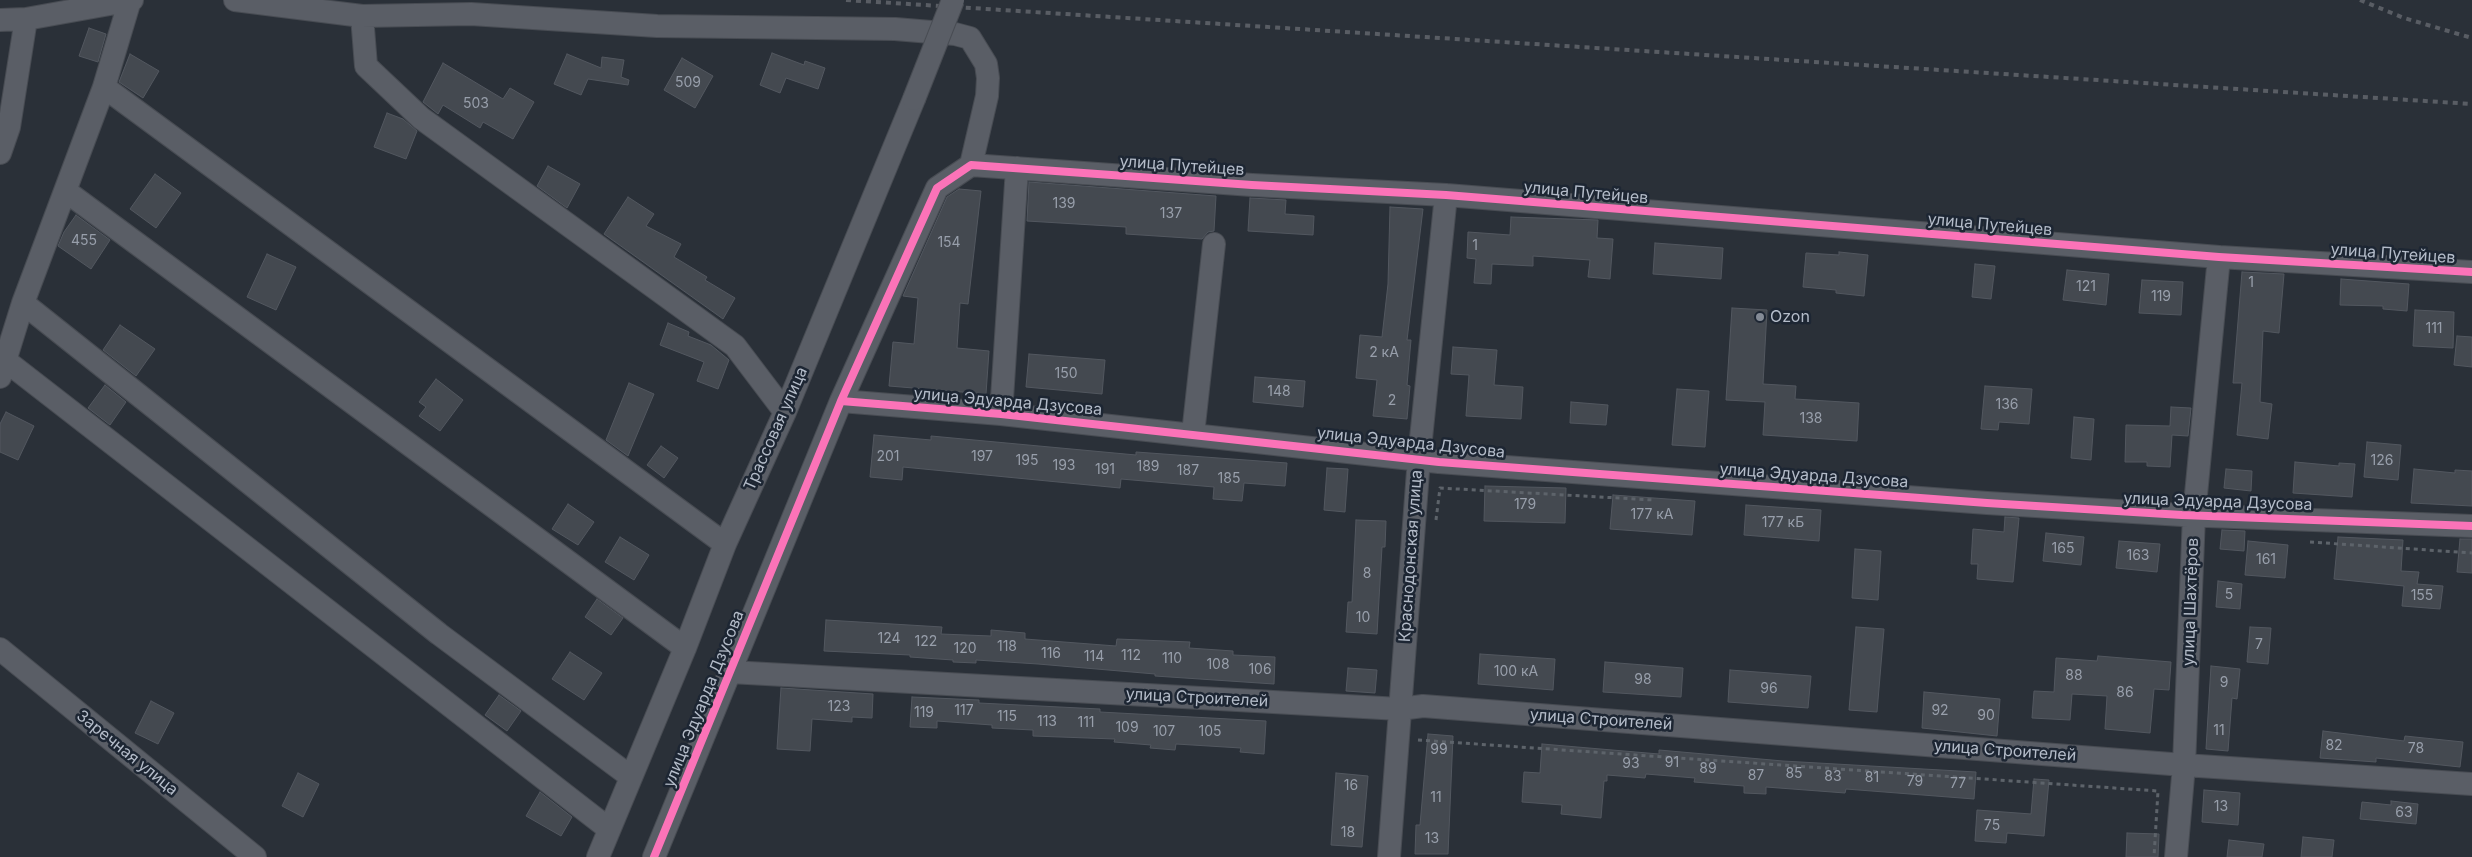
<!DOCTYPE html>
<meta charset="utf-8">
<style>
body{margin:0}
canvas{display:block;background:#2a3038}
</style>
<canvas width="2472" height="857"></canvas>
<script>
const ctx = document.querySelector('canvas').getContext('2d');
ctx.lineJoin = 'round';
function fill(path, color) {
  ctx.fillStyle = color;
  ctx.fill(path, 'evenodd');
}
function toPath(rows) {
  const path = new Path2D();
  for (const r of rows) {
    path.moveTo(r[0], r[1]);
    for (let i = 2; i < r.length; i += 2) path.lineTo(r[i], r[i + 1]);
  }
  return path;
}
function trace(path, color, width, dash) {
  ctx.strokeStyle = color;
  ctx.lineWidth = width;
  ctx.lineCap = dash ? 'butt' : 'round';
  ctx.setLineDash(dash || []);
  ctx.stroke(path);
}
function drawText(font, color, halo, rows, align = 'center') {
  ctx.font = font + ' Inter,sans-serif';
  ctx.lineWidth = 5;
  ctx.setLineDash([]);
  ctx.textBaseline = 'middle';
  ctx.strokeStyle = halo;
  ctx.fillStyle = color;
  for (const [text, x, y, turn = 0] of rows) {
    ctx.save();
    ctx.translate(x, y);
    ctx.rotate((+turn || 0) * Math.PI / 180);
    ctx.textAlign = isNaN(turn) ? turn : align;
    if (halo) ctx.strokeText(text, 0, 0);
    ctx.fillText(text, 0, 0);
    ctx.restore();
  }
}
const building = toPath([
 [89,28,106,34,98,62,79,56,89,28],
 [772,53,804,65,805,61,825,68,818,89,786,78,780,93,760,85,772,53],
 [130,54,159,71,143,98,119,82,130,54],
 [567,54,601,68,602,57,624,60,621,77,629,80,628,85,588,79,581,95,554,84,567,54],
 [682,58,713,76,695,108,664,90,682,58],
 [443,63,503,99,510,88,534,102,513,139,483,122,480,128,443,105,438,114,423,102,443,63],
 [387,113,403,119,417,131,406,159,374,147,387,113],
 [548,166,580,184,567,208,537,186,548,166],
 [155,174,181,193,156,228,130,209,155,174],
 [1029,182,1216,196,1214,231,1208,232,1202,239,1126,234,1126,227,1027,221,1029,182],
 [959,189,981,191,968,304,960,303,957,348,989,351,986,394,889,386,893,342,914,344,918,298,903,296,947,197,959,189],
 [628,197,654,214,646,226,681,244,674,257,707,277,705,280,735,298,723,319,604,234,628,197],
 [1250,198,1286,200,1285,214,1314,216,1313,235,1248,231,1250,198],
 [1390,207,1423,209,1407,340,1411,340,1407,385,1410,386,1407,419,1373,416,1377,380,1356,378,1360,335,1382,337,1388,284,1390,207],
 [76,215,110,240,91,269,58,246,64,232,76,215],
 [1511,217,1598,220,1597,238,1613,239,1610,279,1588,277,1590,260,1533,256,1533,266,1492,264,1491,284,1474,283,1476,259,1467,258,1468,232,1510,235,1511,217],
 [1655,243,1723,248,1721,279,1653,274,1655,243],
 [1839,252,1868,255,1864,296,1836,293,1836,290,1803,287,1806,253,1839,255,1839,252],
 [267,254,296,267,276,310,247,297,267,254],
 [1975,264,1995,266,1991,299,1972,297,1975,264],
 [2067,270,2109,274,2106,305,2063,300,2067,270],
 [2242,272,2284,274,2279,333,2263,331,2260,402,2272,404,2268,439,2237,435,2242,383,2233,383,2242,272],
 [2341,279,2409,284,2407,311,2383,309,2383,306,2340,305,2341,279],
 [2142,280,2183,282,2181,315,2139,313,2142,280],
 [1732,308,1767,310,1763,384,1796,386,1795,399,1859,403,1857,441,1763,435,1765,402,1726,400,1732,308],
 [2415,310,2454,312,2453,348,2413,346,2415,310],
 [668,323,689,332,688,336,711,345,729,360,718,389,697,381,704,362,660,345,668,323],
 [120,325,155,349,136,376,103,350,120,325],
 [2457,336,2472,337,2472,367,2454,365,2457,336],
 [1453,347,1497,350,1494,385,1523,387,1521,419,1466,416,1469,375,1451,374,1453,347],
 [1029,354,1105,360,1102,394,1026,387,1029,354],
 [1255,377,1305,381,1303,407,1253,402,1255,377],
 [436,379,463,400,440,431,419,416,426,407,419,402,436,379],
 [629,383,654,394,628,456,606,440,629,383],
 [105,385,126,402,110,425,88,408,105,385],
 [1985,386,2032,389,2029,424,1999,422,1998,430,1981,429,1985,386],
 [1677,389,1709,391,1705,447,1672,445,1677,389],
 [1571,402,1608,405,1606,425,1570,423,1571,402],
 [2171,407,2191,408,2188,436,2172,435,2170,467,2147,466,2147,462,2125,462,2126,425,2170,426,2171,407],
 [6,412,34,426,18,460,0,452,0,424,6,412],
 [2074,417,2094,419,2091,460,2071,458,2074,417],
 [874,435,931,440,931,436,1136,455,1136,452,1287,463,1285,486,1244,483,1242,501,1213,499,1214,487,1121,479,1120,488,903,467,902,480,870,477,874,435],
 [2367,442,2401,445,2398,480,2364,477,2367,442],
 [661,446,678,458,664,478,647,465,661,446],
 [2295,462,2339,466,2339,463,2355,464,2352,497,2293,493,2295,462],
 [1327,468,1348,469,1345,512,1324,510,1327,468],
 [2226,469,2252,471,2251,491,2224,488,2226,469],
 [2414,469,2455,473,2455,470,2472,471,2472,506,2411,503,2414,469],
 [1485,486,1566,488,1565,523,1484,521,1485,486],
 [1613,495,1695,501,1692,535,1610,529,1613,495],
 [568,504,594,522,578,545,552,529,568,504],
 [1746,505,1821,510,1819,541,1744,535,1746,505],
 [2005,517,2019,518,2013,582,1977,579,1978,564,1971,564,1973,529,2004,532,2005,517],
 [1356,520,1386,521,1385,547,1382,547,1377,634,1346,632,1348,602,1352,602,1356,520],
 [2222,530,2245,531,2244,551,2220,549,2222,530],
 [2046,533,2084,537,2081,565,2043,561,2046,533],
 [620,537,649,555,634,580,605,562,620,537],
 [2338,537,2403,540,2401,571,2419,572,2417,584,2443,586,2440,609,2402,606,2404,586,2334,579,2338,537],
 [2460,539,2472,539,2472,573,2457,572,2460,539],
 [2119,541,2160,544,2157,572,2116,568,2119,541],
 [2248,541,2288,545,2285,578,2245,575,2248,541],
 [1855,549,1881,551,1878,600,1852,598,1855,549],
 [2218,581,2242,584,2240,609,2216,607,2218,581],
 [597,599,623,618,611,635,585,617,597,599],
 [826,620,942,627,941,634,991,636,991,630,1025,633,1025,639,1116,646,1117,639,1190,642,1189,648,1233,651,1233,655,1275,657,1274,684,1155,676,1155,674,1038,664,976,660,976,663,953,662,953,660,910,657,910,655,824,651,826,620],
 [1856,627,1884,629,1877,712,1849,710,1856,627],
 [2250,627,2271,628,2268,664,2247,662,2250,627],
 [570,652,602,673,584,700,552,679,570,652],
 [1480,654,1555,659,1553,690,1478,684,1480,654],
 [2098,656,2171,662,2169,690,2154,689,2150,733,2105,729,2107,696,2072,694,2070,720,2032,718,2034,691,2054,692,2056,658,2097,661,2098,656],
 [1605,662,1683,668,1681,697,1603,692,1605,662],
 [2211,666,2240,669,2237,699,2232,698,2228,751,2206,749,2211,666],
 [1348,668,1377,670,1375,693,1346,691,1348,668],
 [1730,670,1811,676,1808,708,1728,702,1730,670],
 [781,688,873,694,872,718,852,717,852,722,812,719,810,751,777,749,781,688],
 [1924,692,2000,699,1997,736,1922,728,1924,692],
 [499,695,521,711,507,731,485,715,499,695],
 [912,697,979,700,979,703,1100,709,1100,712,1266,721,1264,754,1240,752,1241,748,1176,744,1175,750,1150,748,1151,745,1114,742,1115,739,1033,736,1033,730,992,728,992,725,937,721,937,728,910,727,912,697],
 [151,701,174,713,158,744,135,733,151,701],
 [2323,731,2404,741,2405,736,2463,742,2460,767,2376,758,2376,762,2320,758,2323,731],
 [1428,734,1453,736,1448,854,1415,854,1416,825,1420,825,1428,734],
 [1542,744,1659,754,1659,750,1783,761,1976,772,1974,799,1846,789,1845,793,1766,787,1766,794,1744,793,1744,786,1694,782,1695,778,1646,774,1645,778,1607,775,1607,781,1604,781,1601,818,1561,814,1562,805,1522,802,1524,772,1540,773,1542,744],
 [298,773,319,784,303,817,282,806,298,773],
 [1336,773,1368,776,1362,847,1331,845,1336,773],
 [2034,779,2049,780,2044,836,2007,833,2006,843,1975,841,1977,810,2031,814,2034,779],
 [2204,790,2240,793,2238,825,2202,822,2204,790],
 [540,792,572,817,561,836,526,816,540,792],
 [2391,801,2418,804,2416,824,2360,819,2362,802,2391,805,2391,801],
 [2127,833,2159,834,2158,857,2126,857,2127,833],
 [2303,837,2334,840,2332,857,2301,857,2303,837],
 [2229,840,2264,844,2262,857,2227,857,2229,840]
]);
const path = toPath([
 [1436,520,1440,488,1654,500],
 [2310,542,2472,553],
 [1418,740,2158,791,2154,857]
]);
const minor = toPath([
 [235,0,362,16,471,14,657,26,895,29,955,34,970,38,986,64,988,78,987,96,971,165],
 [362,16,366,66,421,118,735,346,785,412],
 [0,20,26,19,132,0],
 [104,87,725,544],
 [0,153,9,127,26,19],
 [67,192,685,648],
 [23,303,439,634,631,777],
 [6,361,609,829],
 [0,377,23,303,104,87,130,0],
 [841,401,937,188,971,165,1252,185,1446,195,2219,257,2472,272],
 [1001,414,1017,168],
 [1193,434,1214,244],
 [0,649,255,857],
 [730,672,1400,709,1423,706,2184,765,2472,784],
 [598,857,685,648,725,544,785,412,914,99],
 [654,857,841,401,1001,414,1439,462,1987,503,2182,515,2472,526],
 [1389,857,1419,458,1446,195],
 [2176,857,2184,765,2194,515,2219,257]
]);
const rail = toPath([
 [846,0,2472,104],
 [2360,0,2404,18,2472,38]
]);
const minorBridge = toPath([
 [914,99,953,0]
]);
const cycleway = toPath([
 [841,401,937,188,971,165,1252,185,1446,195,2219,257,2472,272],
 [654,857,841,401,1001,414,1439,462,1987,503,2182,515,2472,526]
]);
const markers = [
 [1760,317,5,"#848b96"]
];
const numberNames = [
 ["509",688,83],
 ["503",476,104],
 ["139",1064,204],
 ["137",1171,214],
 ["455",84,241],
 ["154",949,243],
 ["1",1475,246],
 ["1",2251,283],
 ["121",2086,287],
 ["119",2161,297],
 ["111",2434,329],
 ["2 кА",1384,353],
 ["150",1066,374],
 ["148",1279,392],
 ["2",1392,401],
 ["136",2007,405],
 ["138",1811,419],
 ["201",888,457],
 ["197",982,457],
 ["195",1027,461],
 ["126",2382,461],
 ["193",1064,466],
 ["189",1148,467],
 ["191",1105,470],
 ["187",1188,471],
 ["185",1229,479],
 ["179",1525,505],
 ["177 кА",1652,515],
 ["177 кБ",1783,523],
 ["165",2063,549],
 ["163",2138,556],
 ["161",2266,560],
 ["8",1367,574],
 ["5",2229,595],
 ["155",2422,596],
 ["10",1363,618],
 ["124",889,639],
 ["122",926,642],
 ["7",2259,645],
 ["118",1007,647],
 ["120",965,649],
 ["116",1051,654],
 ["112",1131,656],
 ["114",1094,657],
 ["110",1172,659],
 ["108",1218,665],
 ["106",1260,670],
 ["100 кА",1516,672],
 ["88",2074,676],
 ["98",1643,680],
 ["9",2224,683],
 ["96",1769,689],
 ["86",2125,693],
 ["123",839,707],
 ["117",964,711],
 ["92",1940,711],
 ["119",924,713],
 ["90",1986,716],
 ["115",1007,717],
 ["113",1047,722],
 ["111",1086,723],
 ["109",1127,728],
 ["11",2219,731],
 ["107",1164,732],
 ["105",1210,732],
 ["82",2334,746],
 ["78",2416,749],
 ["99",1439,750],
 ["91",1672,763],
 ["93",1631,764],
 ["89",1708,769],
 ["85",1794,774],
 ["87",1756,776],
 ["83",1833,777],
 ["81",1872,778],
 ["79",1915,782],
 ["77",1958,784],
 ["16",1351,786],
 ["11",1436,798],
 ["13",2221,807],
 ["63",2404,813],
 ["75",1992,826],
 ["18",1348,833],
 ["13",1432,839]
];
const streetNames = [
 ["улица Путейцев",1182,166,4],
 ["улица Путейцев",1586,193,5],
 ["улица Путейцев",1990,225,5],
 ["улица Путейцев",2393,254,4],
 ["улица Эдуарда Дзусова",1008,402,5],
 ["Трассовая улица",776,429,-66],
 ["улица Эдуарда Дзусова",1411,443,6],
 ["улица Эдуарда Дзусова",1814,476,4],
 ["улица Эдуарда Дзусова",2218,502,2],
 ["Краснодонская улица",1411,556,-86],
 ["улица Шахтёров",2191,602,-88],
 ["улица Строителей",1197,698,3],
 ["улица Эдуарда Дзусова",704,699,-68],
 ["улица Строителей",1601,720,4],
 ["улица Строителей",2005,751,4],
 ["Заречная улица",127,753,39]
];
const poiNames = [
 ["Ozon",1770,317]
];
fill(building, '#444950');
trace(building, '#52575f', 1);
trace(minor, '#484c53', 24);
trace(path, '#5d636a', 3, [4, 4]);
trace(minor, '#5a5e66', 22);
trace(rail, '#595d64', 4, [5, 5]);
trace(minorBridge, '#484c53', 24, []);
trace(minorBridge, '#5a5e66', 22);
trace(cycleway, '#fb73b8', 8);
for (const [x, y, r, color] of markers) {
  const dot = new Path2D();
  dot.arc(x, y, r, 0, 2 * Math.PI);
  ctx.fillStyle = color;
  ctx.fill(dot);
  trace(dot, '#1d2633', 2);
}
drawText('14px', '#989fab', null, numberNames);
drawText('16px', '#b4bcc9', '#1d2633', streetNames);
drawText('16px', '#b4bcc9', '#1d2633', poiNames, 'left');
</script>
